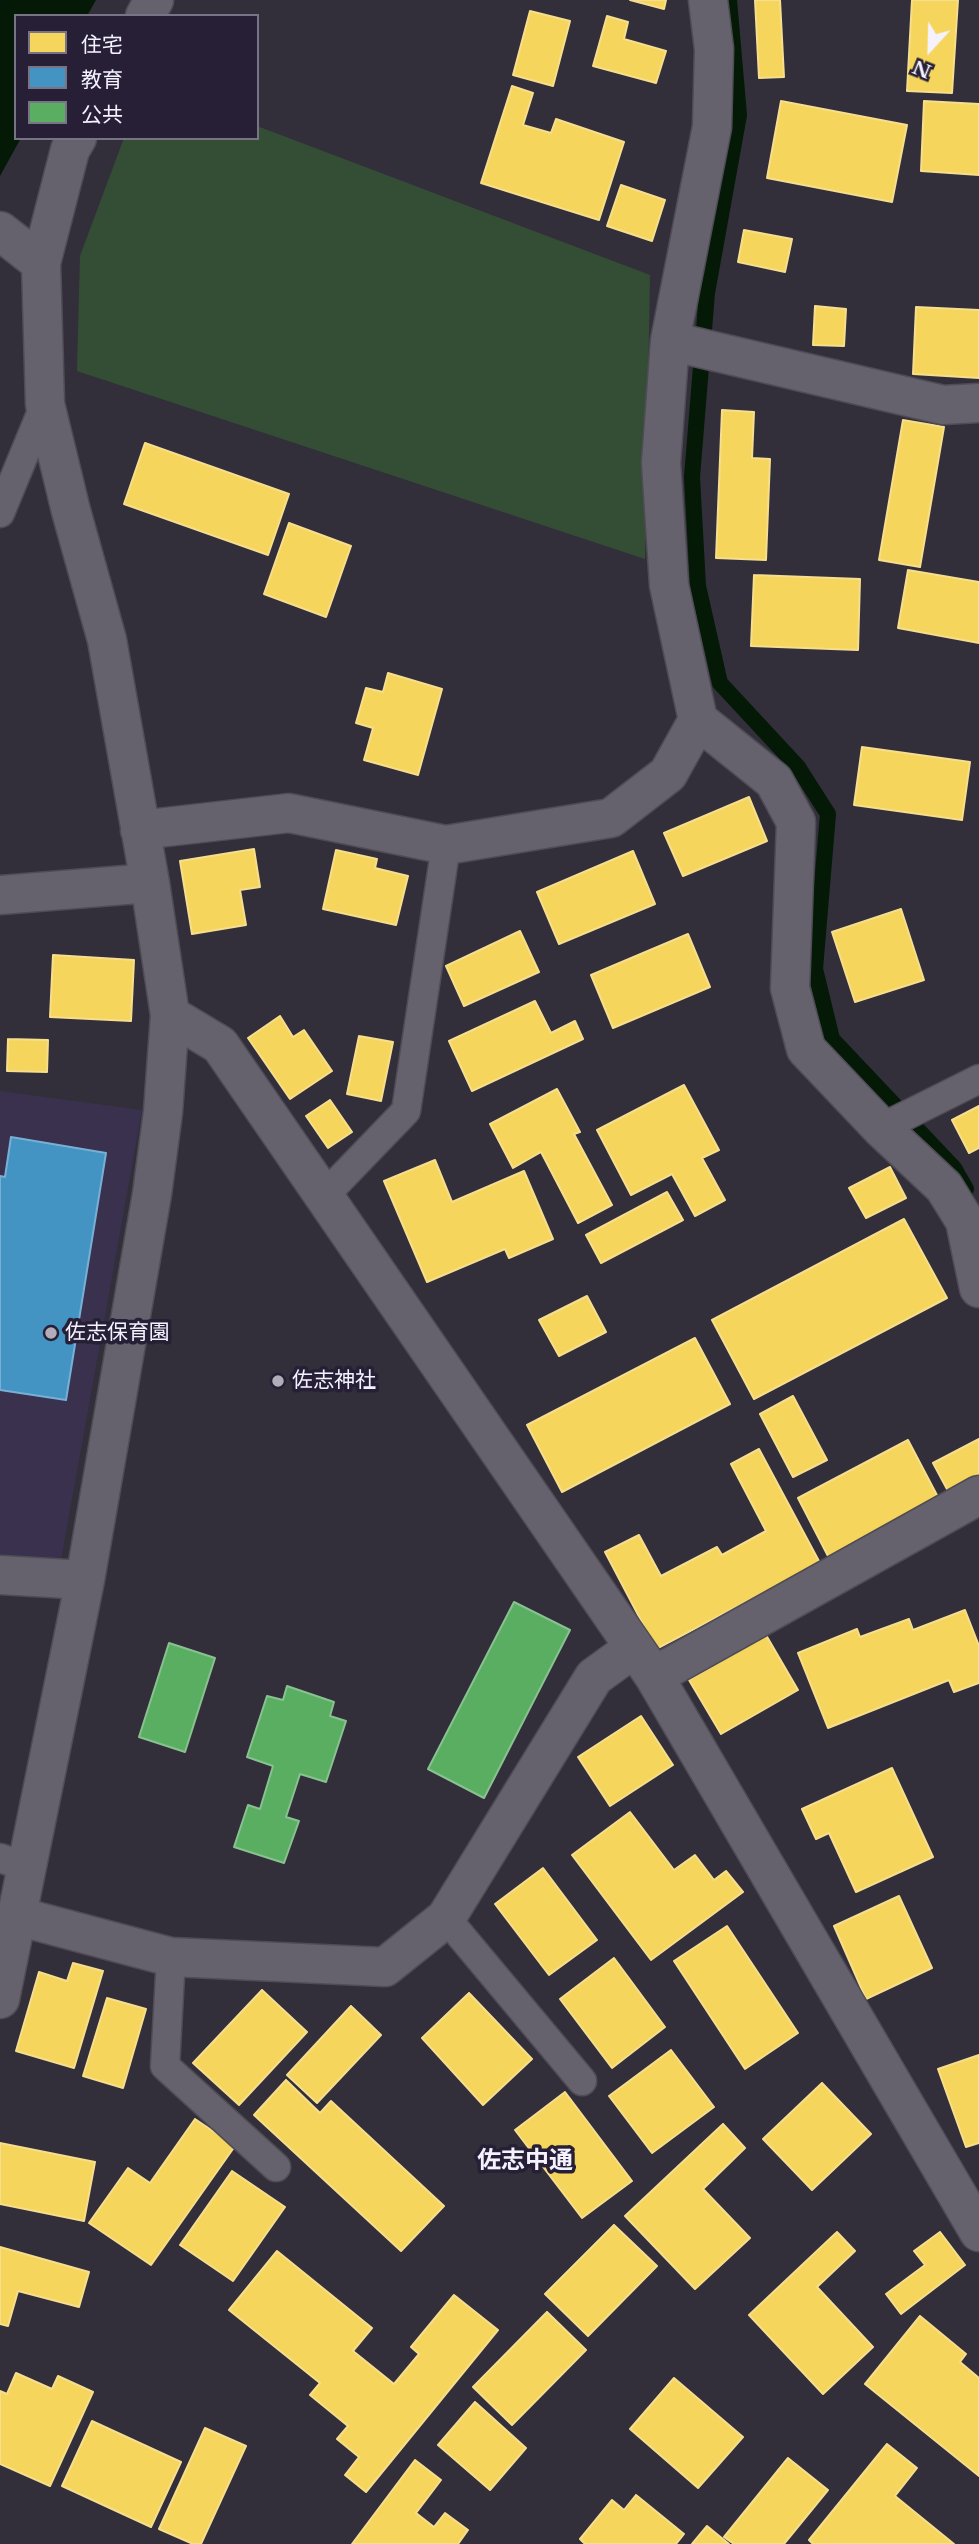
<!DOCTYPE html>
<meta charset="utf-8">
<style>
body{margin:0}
#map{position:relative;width:979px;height:2544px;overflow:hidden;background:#322f3b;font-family:"Libre Baskerville","Noto Sans JP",serif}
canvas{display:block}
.legend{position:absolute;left:14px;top:14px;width:245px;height:126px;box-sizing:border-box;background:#261f36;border:2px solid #797386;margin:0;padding:9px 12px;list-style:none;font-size:21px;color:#f5f2ff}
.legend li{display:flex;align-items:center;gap:14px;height:35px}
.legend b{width:35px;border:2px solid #797386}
.north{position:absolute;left:895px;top:14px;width:70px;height:70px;-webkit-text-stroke:5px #261f36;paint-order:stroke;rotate:202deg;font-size:19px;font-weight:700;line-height:28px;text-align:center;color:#f5f2ff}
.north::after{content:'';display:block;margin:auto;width:24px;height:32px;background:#f5f2ff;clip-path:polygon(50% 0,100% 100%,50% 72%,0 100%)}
</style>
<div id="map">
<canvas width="979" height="2544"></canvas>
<ul class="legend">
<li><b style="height:19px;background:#f6d55c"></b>住宅</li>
<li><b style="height:19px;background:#4393c3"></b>教育</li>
<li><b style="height:19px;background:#5aae61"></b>公共</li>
</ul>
<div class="north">N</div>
</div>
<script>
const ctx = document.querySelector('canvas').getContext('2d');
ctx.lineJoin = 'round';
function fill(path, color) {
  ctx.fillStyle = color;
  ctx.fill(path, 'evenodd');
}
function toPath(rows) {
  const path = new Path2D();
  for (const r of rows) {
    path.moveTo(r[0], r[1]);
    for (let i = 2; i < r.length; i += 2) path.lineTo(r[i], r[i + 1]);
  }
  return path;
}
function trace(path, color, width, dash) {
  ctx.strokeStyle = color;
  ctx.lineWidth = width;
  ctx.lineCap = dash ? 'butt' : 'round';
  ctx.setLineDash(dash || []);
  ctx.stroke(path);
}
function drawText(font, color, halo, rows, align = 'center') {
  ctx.font = font + ' "Libre Baskerville","Noto Sans JP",serif';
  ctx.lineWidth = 7;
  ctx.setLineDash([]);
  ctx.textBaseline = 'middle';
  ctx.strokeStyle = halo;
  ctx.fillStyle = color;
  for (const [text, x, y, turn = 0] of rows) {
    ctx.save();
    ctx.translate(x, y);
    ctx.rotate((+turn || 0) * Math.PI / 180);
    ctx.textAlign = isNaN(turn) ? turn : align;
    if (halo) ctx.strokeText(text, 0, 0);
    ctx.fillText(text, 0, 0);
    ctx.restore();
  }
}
const built = toPath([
 [0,1091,142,1110,61,1560,0,1555]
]);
const green = toPath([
 [257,126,650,275,645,559,77,371,80,256,124,138,257,138]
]);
const water = toPath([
 [0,0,96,0,87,16,16,16,16,138,21,138,0,176]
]);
const homes = toPath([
 [630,0,666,0,664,9,630,0],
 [755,0,780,0,784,77,759,78,755,0],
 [912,0,958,0,952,93,907,91,912,0],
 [530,11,570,21,553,86,513,75,530,11],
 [607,16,628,22,624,39,666,51,656,83,593,66,607,16],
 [512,86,533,93,523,125,551,133,556,119,624,142,599,220,481,183,512,86],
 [781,101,907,125,892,202,767,178,781,101],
 [924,101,979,104,979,175,921,171,924,101],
 [621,185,665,200,652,241,607,226,621,185],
 [744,230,792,239,785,272,738,262,744,230],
 [815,306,846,309,844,346,813,345,815,306],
 [916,307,979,310,979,378,913,374,916,307],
 [722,410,754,412,752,458,770,459,766,560,716,558,722,410],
 [903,420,944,427,920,567,879,560,903,420],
 [145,443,289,494,268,555,124,504,145,443],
 [289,523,351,546,326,617,264,594,289,523],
 [908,570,979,582,979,643,898,628,908,570],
 [754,575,860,579,858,650,751,646,754,575],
 [388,673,442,689,418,775,364,760,373,728,356,723,366,688,383,692,388,673],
 [862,747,970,762,962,820,854,805,862,747],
 [749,797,767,841,683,876,664,833,749,797],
 [254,849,260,887,240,890,246,925,192,934,180,861,254,849],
 [336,850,377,859,375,868,408,876,396,925,323,909,336,850],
 [633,851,655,904,559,944,537,892,633,851],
 [901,909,924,980,855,1002,832,932,901,909],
 [520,931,539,972,464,1006,446,966,520,931],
 [688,934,710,987,613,1028,591,975,688,934],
 [53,955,134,960,131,1021,50,1017,53,955],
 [535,1001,551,1033,575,1021,583,1039,472,1091,449,1041,535,1001],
 [280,1016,293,1037,304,1030,332,1071,290,1099,248,1038,280,1016],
 [359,1036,393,1042,381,1101,347,1094,359,1036],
 [8,1039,48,1040,47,1072,7,1071,8,1039],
 [684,1085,719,1150,702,1158,725,1200,695,1216,672,1174,631,1195,597,1130,684,1085],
 [557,1089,580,1132,574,1134,612,1205,578,1223,541,1152,513,1168,490,1124,557,1089],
 [330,1100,352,1132,328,1148,306,1116,330,1100],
 [979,1106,979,1148,969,1153,952,1120,979,1106],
 [435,1160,452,1202,524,1171,553,1239,509,1258,505,1249,427,1282,384,1181,435,1160],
 [890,1167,906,1198,866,1218,849,1188,890,1167],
 [667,1192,683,1220,601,1263,586,1235,667,1192],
 [904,1219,947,1298,754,1399,712,1320,904,1219],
 [587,1296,606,1332,559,1356,539,1320,587,1296],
 [695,1338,730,1404,562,1492,527,1425,695,1338],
 [793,1396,827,1460,793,1477,760,1414,793,1396],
 [979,1439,979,1475,948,1491,933,1463,979,1439],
 [908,1440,939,1499,829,1558,798,1498,908,1440],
 [759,1449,820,1563,656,1649,605,1552,639,1535,661,1576,717,1547,722,1555,766,1531,731,1464,759,1449],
 [965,1610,979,1646,979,1683,954,1692,949,1680,828,1728,798,1653,857,1629,860,1637,909,1619,913,1630,965,1610],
 [766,1635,798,1690,721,1734,689,1680,766,1635],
 [641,1716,673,1765,610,1806,578,1757,641,1716],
 [892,1768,933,1857,856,1892,829,1833,816,1839,802,1809,892,1768],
 [630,1812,674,1870,695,1855,714,1880,726,1871,743,1892,651,1960,572,1855,630,1812],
 [543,1868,597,1940,549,1975,495,1904,543,1868],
 [899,1896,932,1968,866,1999,834,1926,899,1896],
 [727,1926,798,2033,745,2069,674,1961,727,1926],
 [614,1958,665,2027,612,2068,560,1999,614,1958],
 [73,1963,103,1971,74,2068,16,2051,39,1972,67,1981,73,1963],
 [262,1990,307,2032,239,2105,193,2063,262,1990],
 [469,1993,532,2059,483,2105,422,2038,469,1993],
 [107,1998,146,2009,123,2088,83,2076,107,1998],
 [351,2006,381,2035,317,2103,287,2075,351,2006],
 [671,2050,714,2107,652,2153,609,2096,671,2050],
 [979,2055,979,2143,966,2147,938,2069,979,2055],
 [286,2080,320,2113,331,2101,444,2206,401,2251,254,2115,286,2080],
 [822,2083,871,2134,812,2190,763,2139,822,2083],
 [565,2092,632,2181,582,2218,515,2130,565,2092],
 [195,2119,235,2146,151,2265,89,2223,128,2168,150,2183,195,2119],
 [723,2124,745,2148,703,2189,750,2238,695,2289,625,2216,723,2124],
 [0,2143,95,2162,84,2221,0,2204,0,2143],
 [232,2171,285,2207,233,2281,180,2245,232,2171],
 [614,2225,657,2266,588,2336,545,2294,614,2225],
 [837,2232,855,2251,817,2287,873,2347,823,2394,749,2315,837,2232],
 [940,2232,965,2265,901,2314,886,2294,925,2265,914,2251,940,2232],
 [0,2247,89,2272,79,2307,18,2291,8,2326,0,2324,0,2247],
 [277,2251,372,2328,353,2351,394,2384,419,2354,411,2347,454,2295,498,2330,366,2492,345,2475,359,2457,337,2439,348,2426,310,2395,320,2383,229,2310,277,2251],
 [547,2312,586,2350,512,2425,473,2387,547,2312],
 [920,2316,966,2354,960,2362,979,2378,979,2476,865,2384,920,2316],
 [16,2373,52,2389,58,2376,93,2392,50,2486,0,2464,0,2391,7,2394,16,2373],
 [674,2378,743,2437,698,2488,630,2429,674,2378],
 [475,2402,526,2448,490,2490,438,2445,475,2402],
 [92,2421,181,2462,151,2527,62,2486,92,2421],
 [205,2428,246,2446,201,2544,193,2544,159,2529,205,2428],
 [887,2444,917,2468,895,2496,954,2544,813,2544,809,2540,887,2444],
 [788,2458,828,2490,784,2544,734,2544,724,2537,788,2458],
 [415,2460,441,2480,416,2513,434,2527,445,2513,468,2530,458,2544,352,2544,415,2460],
 [636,2495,684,2534,676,2544,585,2544,580,2539,612,2500,624,2510,636,2495],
 [707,2526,729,2544,692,2544,707,2526]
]);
const schools = toPath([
 [11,1137,106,1153,66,1400,0,1390,0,1176,5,1177,11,1137]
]);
const public = toPath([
 [514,1602,570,1630,484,1798,428,1769,514,1602],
 [169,1643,215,1658,185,1752,139,1737,169,1643],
 [287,1686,334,1702,330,1716,346,1721,326,1782,300,1774,286,1817,299,1821,284,1863,234,1847,248,1805,260,1809,273,1766,247,1757,267,1696,283,1700,287,1686]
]);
const stream = toPath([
 [729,0,739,115,707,293,692,477,698,586,720,683,798,767,828,814,815,969,832,1039,954,1168,966,1189]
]);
const lane = toPath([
 [0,513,45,404],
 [881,1128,979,1079],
 [324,1196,406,1111,446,845],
 [0,1858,26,1867],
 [446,1918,582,2081],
 [171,1957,165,2066,276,2167]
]);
const street = toPath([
 [708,0,714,49,712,127,670,341,661,463,669,585,698,720,774,781,796,822,790,988,806,1049,881,1128,944,1187,965,1221,979,1288],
 [145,16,154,0],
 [0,231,41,263],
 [670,341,943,405,979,403],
 [140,830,289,813,446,845,611,818,668,774,698,720],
 [0,895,150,883],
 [170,1015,220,1045,654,1676,979,2232],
 [0,1575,85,1580],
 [654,1676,979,1495],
 [17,1916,171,1957,385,1967,446,1918,594,1677,634,1648],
 [0,1999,85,1580,152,1194,163,1112,170,1015,150,883,107,640,71,511,45,404,41,263,70,150,77,138]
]);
const markers = [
 [51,1333,7,"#b1aeba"],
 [278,1381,7,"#b1aeba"]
];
const poiNames = [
 ["佐志保育園",65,1333],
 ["佐志神社",292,1381]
];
const quarterNames = [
 ["佐志中通",525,2161]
];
fill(built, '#39314d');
fill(green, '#344e36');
fill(water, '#041a07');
fill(homes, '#f6d55c');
trace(homes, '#f6de8d', 2);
fill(schools, '#4393c3');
trace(schools, '#78b0d5', 2);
fill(public, '#5aae61');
trace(public, '#88c290', 2);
trace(stream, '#041a07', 16);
trace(lane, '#4f4c56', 31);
trace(street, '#4f4c56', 41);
trace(lane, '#65626d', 28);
trace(street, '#65626d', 38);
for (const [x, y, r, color] of markers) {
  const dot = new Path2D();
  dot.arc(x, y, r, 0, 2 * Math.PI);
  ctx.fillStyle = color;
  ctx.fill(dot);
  trace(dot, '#261f36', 2.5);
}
drawText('21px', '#f5f2ff', '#261f36', poiNames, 'left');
drawText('bold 24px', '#f5f2ff', '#261f36', quarterNames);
</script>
